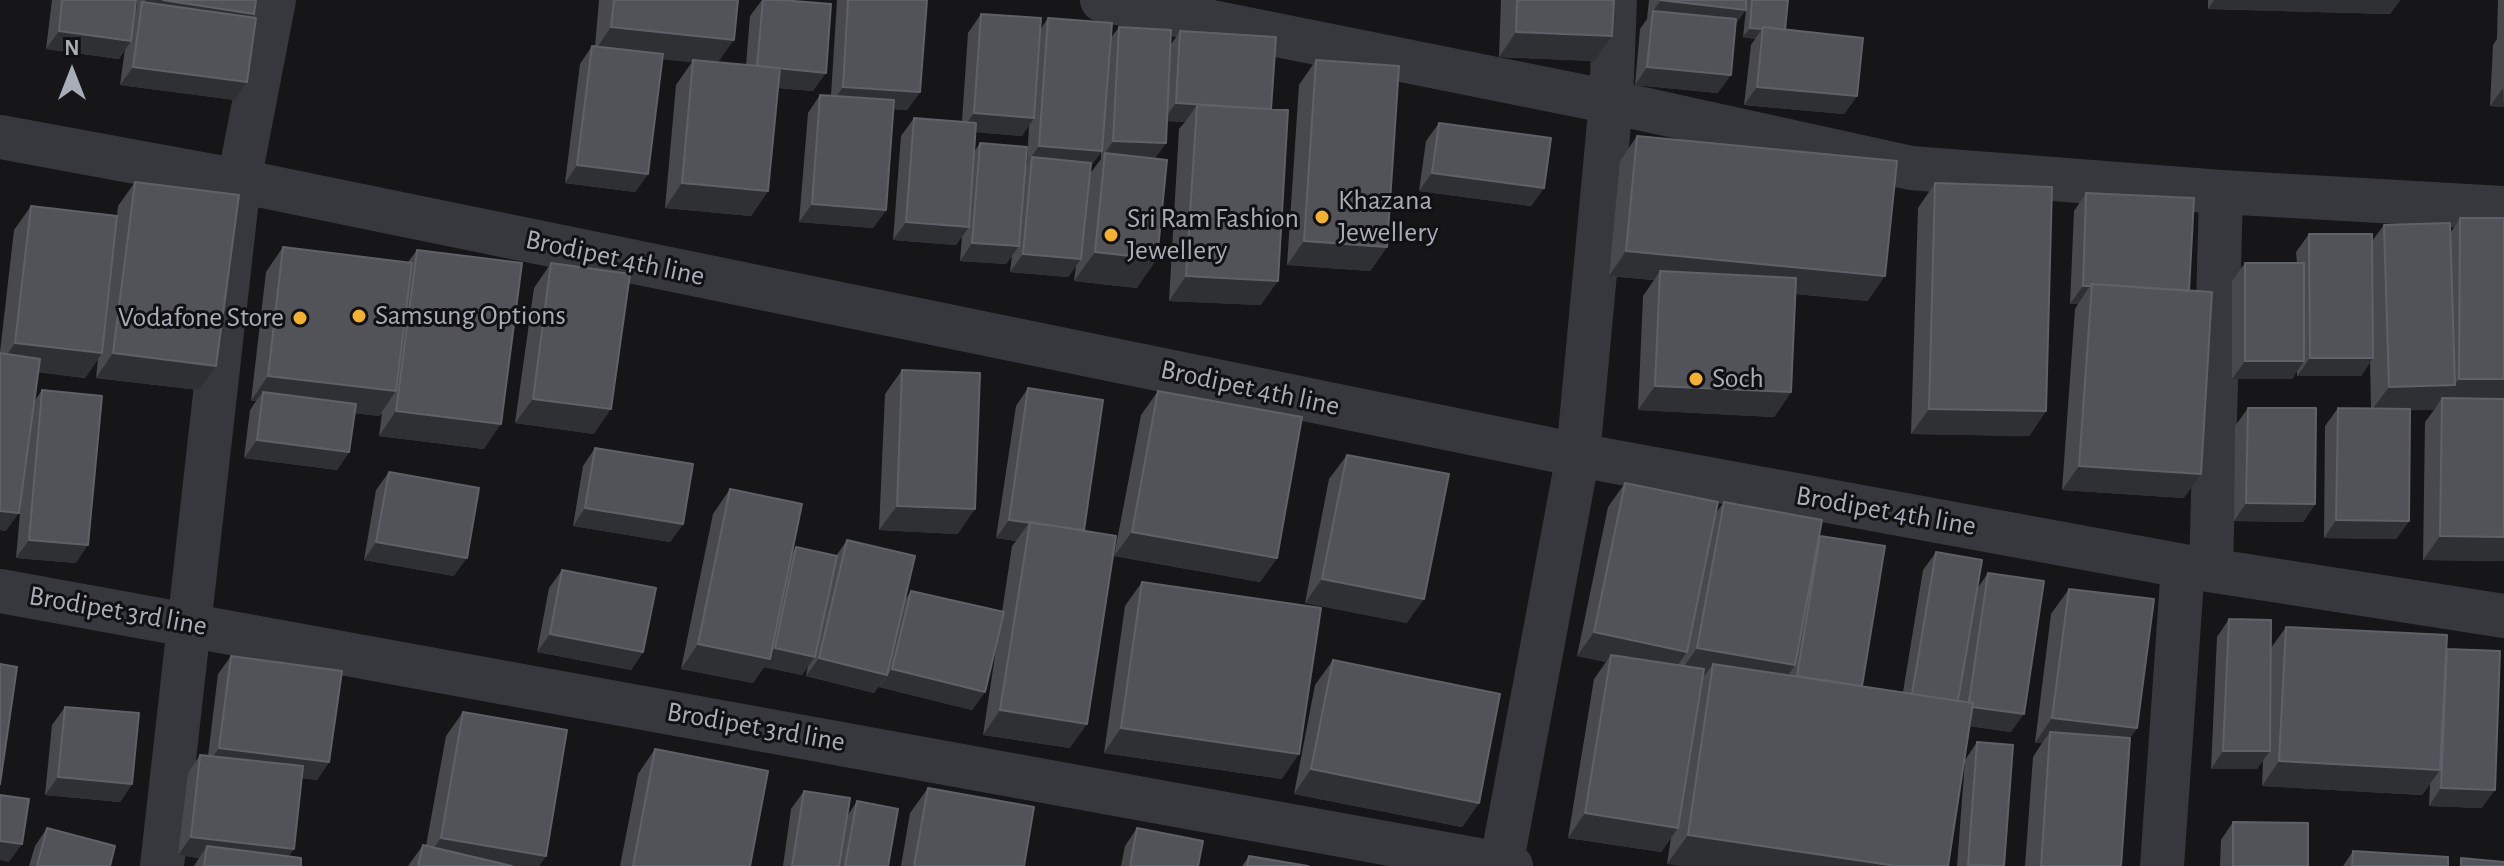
<!DOCTYPE html>
<style>
body{margin:0}
#map{position:relative;width:2504px;height:866px;overflow:hidden;background:#161618;font-family:"Alegreya Sans",sans-serif}
canvas{display:block}
.north{position:absolute;left:32px;top:32px;width:80px;height:80px;-webkit-text-stroke:6px #111113;paint-order:stroke;rotate:0deg;font-size:22px;font-weight:700;line-height:32px;text-align:center;color:#a8adb8}
.north::after{content:'';display:block;margin:auto;width:28px;height:36px;background:#a8adb8;clip-path:polygon(50% 0,100% 100%,50% 72%,0 100%)}
</style>
<div id="map">
<canvas width="2504" height="866"></canvas>
<div class="north">N</div>
</div>
<script>
const ctx = document.querySelector('canvas').getContext('2d');
ctx.lineJoin = 'round';
function toPath(rows) {
  const path = new Path2D();
  for (const r of rows) {
    path.moveTo(r[0], r[1]);
    for (let i = 2; i < r.length; i += 2) path.lineTo(r[i], r[i + 1]);
  }
  return path;
}
function trace(path, color, width, dash) {
  ctx.strokeStyle = color;
  ctx.lineWidth = width;
  ctx.lineCap = dash ? 'butt' : 'round';
  ctx.setLineDash(dash || []);
  ctx.stroke(path);
}
function fill(path, color) {
  ctx.fillStyle = color;
  ctx.fill(path, 'evenodd');
}
function drawText(font, color, halo, rows, align = 'center') {
  ctx.font = font + ' "Alegreya Sans",sans-serif';
  ctx.lineWidth = 6;
  ctx.setLineDash([]);
  ctx.textBaseline = 'middle';
  ctx.strokeStyle = halo;
  ctx.fillStyle = color;
  for (const [text, x, y, turn = 0] of rows) {
    ctx.save();
    ctx.translate(x, y);
    ctx.rotate((+turn || 0) * Math.PI / 180);
    ctx.textAlign = isNaN(turn) ? turn : align;
    if (halo) ctx.strokeText(text, 0, 0);
    ctx.fillText(text, 0, 0);
    ctx.restore();
  }
}
const minor = toPath([
 [1102,0,1611,102,1911,168,2221,192,2504,208],
 [0,137,239,181,1578,455,2183,566,2504,616],
 [2211,570,2221,192],
 [0,591,1511,866],
 [162,866,239,181,274,0],
 [1501,866,1578,455,1611,102,1615,0],
 [2162,866,2183,566]
]);
const wall = toPath([
 [52,0,136,0,136,12,137,0,256,0,254,14,252,17,247,82,235,100,120,85,125,49,119,59,46,49],
 [599,0,738,0,718,62,746,65,750,16,762,0,781,0,813,91,778,88,768,191,751,216,665,208,676,85,692,62,663,59,648,174,635,192,565,183,580,64,592,46,595,46],
 [837,0,927,0,920,92,907,110,893,109,886,210,873,228,799,222,808,113,820,95,831,95],
 [1501,0,1614,0,1612,36,1595,61,1499,57],
 [1649,0,1746,0,1736,24,1718,93,1635,85,1640,29,1647,19],
 [1747,0,1788,0,1785,30,1857,96,1844,114,1744,105,1751,45,1755,39,1743,37],
 [2208,0,2400,0,2390,14,2208,9],
 [2498,0,2504,0,2504,107,2490,106,2493,45,2497,39],
 [981,14,1040,30,1048,18,1110,39,1119,27,1170,46,1180,31,1271,109,1261,305,1169,301,1179,129,1185,122,1167,121,1166,143,1155,158,1137,288,1074,281,1076,266,1068,277,1010,272,1012,256,1006,264,960,261,962,236,956,245,893,240,901,136,914,118,962,121,968,33],
 [1029,125,1027,164,1025,167,980,143,974,152,976,132,1022,136],
 [1101,152,1101,159,1089,175,1090,167],
 [1316,60,1387,247,1370,271,1287,265,1299,85],
 [1439,123,1544,188,1531,206,1419,191,1426,141],
 [1637,136,1868,301,1796,294,1791,392,1774,417,1638,410,1643,296,1654,280,1609,276,1620,161],
 [135,182,199,390,96,378,98,359,85,378,38,372,34,402,42,390,76,563,16,558,23,480,6,531,0,530,0,352,14,230,31,206,117,216,118,206],
 [1935,183,2046,411,2029,436,1911,434,1918,208],
 [2086,193,2189,291,2184,498,2062,490,2075,309,2078,304,2070,304,2074,211],
 [2460,218,2504,561,2423,560,2425,422,2434,410,2410,410,2409,521,2396,539,2324,538,2325,426,2338,408,2371,408,2370,362,2361,376,2297,376,2297,371,2292,379,2232,379,2232,281,2245,263,2297,263,2296,252,2309,234,2372,241,2384,225,2451,232],
 [283,247,408,262,417,250,484,449,379,436,382,413,379,416,354,413,349,452,337,470,244,458,250,410,256,401,251,401,266,272],
 [551,263,594,434,515,423,534,288],
 [902,370,958,534,879,530,885,394],
 [1028,388,1084,530,1070,748,983,735,998,636,985,692,972,710,879,687,880,684,874,693,806,676,808,666,802,675,764,667,753,683,681,669,713,514,730,489,792,553,796,547,836,556,847,540,904,601,911,591,1002,612,1012,546,1016,541,996,538,1016,406],
 [1158,391,1277,558,1260,582,1114,556,1141,415],
 [2248,408,2315,504,2303,522,2234,521,2235,426],
 [595,448,683,524,670,542,573,526,583,466],
 [1347,455,1407,623,1305,603,1329,479],
 [389,472,454,576,364,560,376,490],
 [1625,483,1716,513,1724,502,1819,537,1862,686,1903,692,1923,570,1936,552,1977,589,1988,573,2011,732,1969,726,1667,864,1671,838,1661,852,1568,838,1594,679,1606,662,1577,656,1608,507],
 [1967,648,1959,701,1958,701],
 [562,570,643,652,631,670,537,652,549,588],
 [1142,582,1282,779,1104,753,1125,606],
 [2069,589,2137,728,2130,738,2121,866,2025,866,2033,757,2042,743,2035,743,2051,614],
 [2229,619,2271,648,2286,627,2446,652,2447,649,2482,808,2429,806,2430,784,2422,795,2262,786,2263,760,2257,769,2211,769,2217,637],
 [231,656,329,762,317,780,302,778,294,849,288,856,301,866,194,866,199,858,178,855,188,773,200,755,208,756,218,674],
 [1333,660,1479,803,1462,827,1294,794,1315,685],
 [65,707,132,784,120,802,45,795,52,725],
 [463,712,546,856,539,866,408,866,423,845,426,846,446,736],
 [1977,742,2004,866,1957,866,1965,760],
 [655,749,750,866,620,866,638,774],
 [928,788,1024,866,901,866,910,813],
 [804,791,848,815,857,801,888,866,783,866,791,809],
 [2233,822,2308,866,2220,866,2221,840],
 [47,828,110,866,29,866,35,846],
 [1137,828,1198,866,1121,866,1125,846],
 [2353,851,2448,866,2343,866],
 [1249,856,1308,866,1242,866]
]);
const shadedWall = toPath([
 [146,0,163,0,254,14,242,32,142,6],
 [2214,0,2400,0,2390,14,2208,9],
 [1660,1,1746,10,1733,28,1653,11,1647,19],
 [611,27,734,40,716,65,594,52],
 [1750,28,1762,29,1755,39,1743,37],
 [59,31,131,41,119,59,46,49],
 [1516,32,1612,36,1595,61,1499,57],
 [133,67,247,82,235,100,120,85],
 [757,67,826,73,813,91,744,85],
 [1647,67,1731,75,1718,93,1635,85],
 [843,87,920,92,907,110,830,105],
 [1757,87,1857,96,1844,114,1744,105],
 [2503,88,2504,107,2490,106],
 [1176,103,1271,109,1197,105,1185,122,1163,121],
 [974,113,1034,118,1022,136,961,131],
 [1113,141,1166,143,1153,161,1105,153],
 [1039,146,1102,151,1089,169,1032,157,1026,164],
 [577,165,648,174,635,192,565,183],
 [1432,173,1544,188,1531,206,1419,191],
 [682,183,768,191,751,216,665,208],
 [812,204,886,210,873,228,799,222],
 [906,222,969,227,956,245,893,240],
 [1304,241,1387,247,1370,271,1287,265],
 [972,243,1019,246,1006,264,960,261],
 [1626,251,1885,276,1868,301,1660,281,1660,271,1654,280,1609,276],
 [1095,252,1157,259,1137,288,1074,281],
 [1023,254,1081,259,1068,277,1010,272],
 [1186,276,1278,281,1261,305,1169,301],
 [2083,286,2090,286,2078,304,2070,304],
 [15,343,102,353,85,378,0,368,0,365],
 [113,353,216,366,199,390,96,378],
 [2310,358,2373,358,2361,376,2297,376],
 [2245,361,2304,361,2292,379,2232,379],
 [268,376,396,391,379,416,261,402,263,392,256,401,251,401],
 [2459,379,2504,379,2504,404,2442,398,2434,410,2371,411,2389,387,2454,385],
 [1655,386,1791,392,1774,417,1638,410],
 [533,399,611,409,594,434,515,423],
 [1929,409,2046,411,2029,436,1911,434],
 [396,411,501,424,484,449,379,436],
 [257,440,349,452,337,470,244,458],
 [2079,466,2201,474,2184,498,2062,490],
 [2246,503,2315,504,2303,522,2234,521],
 [897,506,975,509,958,534,879,530],
 [585,508,683,524,670,542,573,526],
 [0,511,19,513,6,531,0,530],
 [1009,520,1029,523,1016,541,996,538],
 [2336,520,2409,521,2396,539,2324,538],
 [1132,532,1277,558,1260,582,1114,556],
 [2440,536,2504,537,2504,561,2423,560],
 [29,540,88,545,76,563,16,558],
 [376,542,467,558,454,576,364,560],
 [1322,579,1424,599,1407,623,1305,603],
 [1594,632,1687,652,1670,676,1611,655,1606,662,1577,656],
 [550,634,643,652,631,670,537,652],
 [698,644,768,658,775,648,815,657,802,675,764,667,753,683,681,669],
 [1697,648,1795,665,1778,690,1713,664,1704,676,1680,672],
 [819,658,887,675,874,693,806,676],
 [892,669,985,692,972,710,879,687],
 [1968,706,2024,714,2011,732,1956,724],
 [1000,710,1087,724,1070,748,983,735],
 [2052,718,2137,728,2120,753,2050,732,2042,743,2035,743],
 [1121,728,1299,754,1282,779,1104,753],
 [219,748,329,762,317,780,206,766],
 [2223,751,2270,751,2257,769,2211,769],
 [2279,761,2440,770,2422,795,2262,786],
 [1311,769,1479,803,1462,827,1294,794],
 [58,777,132,784,120,802,45,795],
 [2441,788,2495,790,2482,808,2429,806],
 [1585,813,1678,828,1661,852,1568,838],
 [1688,835,1896,866,1680,866,1667,864],
 [191,837,294,849,282,866,207,846,199,858,178,855],
 [441,838,546,856,539,866,443,866,423,863],
 [0,841,22,844,9,862,0,860]
]);
const building = toPath([
 [62,0,136,0,131,41,59,31,62,0],
 [163,0,256,0,254,14,163,0],
 [614,0,738,0,734,40,611,27,614,0],
 [763,0,781,0,831,4,826,73,757,66,763,0],
 [848,0,927,0,920,92,843,87,848,0],
 [1517,0,1614,0,1612,36,1516,32,1517,0],
 [1660,0,1746,0,1746,10,1660,0],
 [1752,0,1788,0,1785,30,1763,27,1763,29,1750,28,1752,0],
 [142,2,256,18,247,82,133,67,142,2],
 [1653,11,1736,19,1731,75,1647,67,1653,11],
 [981,14,1041,18,1034,118,974,113,981,14],
 [1048,18,1112,23,1102,151,1039,146,1048,18],
 [1119,27,1171,30,1166,143,1113,141,1119,27],
 [1763,27,1863,38,1857,96,1757,87,1763,27],
 [1180,31,1276,37,1271,109,1176,103,1180,31],
 [592,46,663,54,648,174,577,165,592,46],
 [693,60,780,68,768,191,682,183,693,60],
 [1316,60,1399,66,1387,247,1304,241,1316,60],
 [820,95,894,100,886,210,812,204,820,95],
 [1197,105,1288,110,1278,281,1186,276,1197,105],
 [914,118,976,123,969,227,906,222,914,118],
 [1439,123,1551,138,1544,188,1432,173,1439,123],
 [1637,136,1897,161,1885,276,1626,251,1637,136],
 [980,143,1027,147,1019,246,972,243,980,143],
 [1105,153,1167,160,1157,259,1095,252,1105,153],
 [1032,157,1091,163,1081,259,1023,254,1032,157],
 [135,182,239,195,216,366,113,353,135,182],
 [1935,183,2052,187,2046,411,1929,409,1935,183],
 [2086,193,2194,198,2189,291,2092,284,2090,286,2083,286,2086,193],
 [31,206,117,216,102,353,15,343,31,206],
 [2460,218,2504,218,2504,379,2459,379,2460,218],
 [2450,223,2455,385,2389,387,2384,225,2450,223],
 [2309,234,2372,234,2373,358,2310,358,2309,234],
 [283,247,412,263,396,391,268,376,283,247],
 [417,250,522,263,501,424,396,411,417,250],
 [551,263,630,274,611,409,533,399,551,263],
 [2245,263,2304,263,2304,361,2245,361,2245,263],
 [1660,271,1796,278,1791,392,1655,386,1660,271],
 [2092,284,2212,292,2201,474,2079,466,2092,284],
 [0,353,40,359,19,513,0,511,0,353],
 [902,370,980,373,975,509,897,506,902,370],
 [1028,388,1103,400,1084,530,1009,520,1028,388],
 [42,390,102,396,88,545,29,540,42,390],
 [1158,391,1302,417,1277,558,1132,532,1158,391],
 [263,392,356,404,349,452,257,440,263,392],
 [2442,398,2504,399,2504,537,2440,536,2442,398],
 [2248,408,2316,408,2315,504,2246,503,2248,408],
 [2338,408,2410,409,2409,521,2336,520,2338,408],
 [595,448,693,464,683,524,585,508,595,448],
 [1347,455,1449,474,1424,599,1322,579,1347,455],
 [389,472,479,488,467,558,376,542,389,472],
 [1625,483,1718,502,1687,652,1594,632,1625,483],
 [730,489,802,504,770,659,698,644,730,489],
 [1724,502,1822,520,1795,665,1697,648,1724,502],
 [1030,522,1116,536,1087,724,1000,710,1030,522],
 [1820,536,1885,546,1862,686,1797,676,1820,536],
 [847,540,915,556,887,675,819,658,847,540],
 [796,547,837,556,815,657,775,648,796,547],
 [1936,552,1982,560,1958,701,1912,694,1936,552],
 [562,570,656,588,643,652,550,634,562,570],
 [1988,573,2044,581,2024,714,1972,707,1973,703,1969,702,1988,573],
 [1142,582,1321,608,1299,754,1121,728,1142,582],
 [2069,589,2154,599,2137,728,2052,718,2069,589],
 [911,591,1004,612,985,692,892,669,911,591],
 [2229,619,2271,620,2270,751,2223,751,2229,619],
 [2286,627,2447,635,2440,770,2279,761,2286,627],
 [2447,649,2500,651,2495,790,2441,788,2447,649],
 [1611,655,1704,669,1678,828,1585,813,1611,655],
 [231,656,342,671,329,762,219,748,231,656],
 [1333,660,1500,694,1479,803,1311,769,1333,660],
 [0,664,17,667,0,784,0,664],
 [1713,664,1973,703,1948,866,1896,866,1688,835,1713,664],
 [65,707,139,713,132,784,58,777,65,707],
 [463,712,567,730,546,856,441,838,463,712],
 [2050,732,2130,738,2121,866,2041,866,2050,732],
 [1977,742,2013,745,2004,866,1968,865,1977,742],
 [655,749,768,771,750,866,633,866,655,749],
 [200,755,303,766,294,849,191,837,200,755],
 [928,788,1034,807,1024,866,914,866,928,788],
 [804,791,850,798,839,866,792,866,804,791],
 [0,795,29,799,22,844,0,841,0,795],
 [857,801,898,809,888,866,845,866,857,801],
 [2233,822,2308,823,2308,866,2233,866,2233,822],
 [47,828,115,846,110,866,37,866,47,828],
 [1137,828,1203,841,1198,866,1130,866,1137,828],
 [423,845,512,866,418,866,423,845],
 [207,846,301,858,301,866,204,866,207,846],
 [2353,851,2448,857,2448,866,2352,866,2353,851],
 [1249,856,1308,866,1247,866,1249,856],
 [2461,858,2504,862,2504,866,2461,866,2461,858]
]);
const markers = [
 [1322,217,8,"#f2b134"],
 [1111,235,8,"#f2b134"],
 [359,316,8,"#f2b134"],
 [300,318,8,"#f2b134"],
 [1696,379,8,"#f2b134"]
];
const poiNames = [
 ["Khazana",1338,201],
 ["Jewellery",1338,233],
 ["Sri Ram Fashion",1127,219],
 ["Jewellery",1127,251],
 ["Samsung Options",375,316],
 ["Vodafone Store",284,318,"right"],
 ["Soch",1712,379]
];
const streetNames = [
 ["Brodipet 4th line",615,258,12],
 ["Brodipet 4th line",1250,388,12],
 ["Brodipet 4th line",1886,511,10],
 ["Brodipet 3rd line",118,611,10],
 ["Brodipet 3rd line",756,727,10]
];
trace(minor, '#37383d', 44);
fill(wall, '#47494d');
fill(shadedWall, '#2f3033');
fill(building, '#525359');
trace(building, '#5f6168', 2);
for (const [x, y, r, color] of markers) {
  const dot = new Path2D();
  dot.arc(x, y, r, 0, 2 * Math.PI);
  ctx.fillStyle = color;
  ctx.fill(dot);
  trace(dot, '#111113', 3);
}
drawText('28px', '#a8adb8', '#111113', poiNames, 'left');
drawText('28px', '#a8adb8', '#111113', streetNames);
</script>
